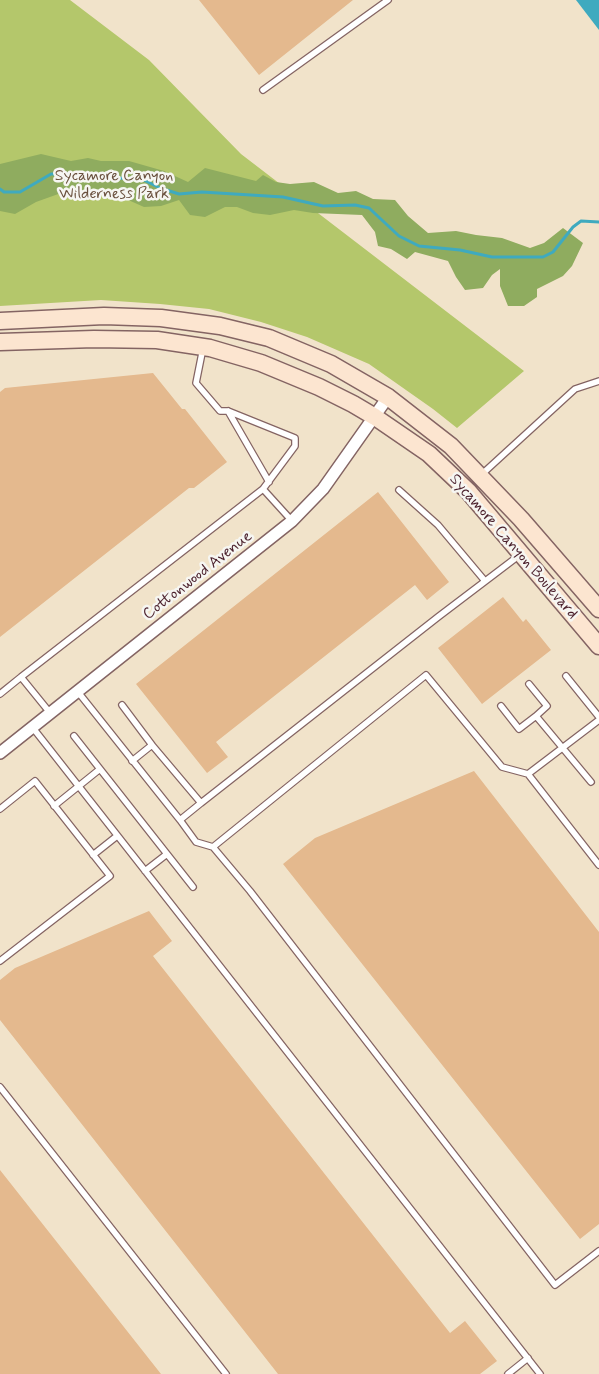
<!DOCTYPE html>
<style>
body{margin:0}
canvas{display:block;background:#f1e3ca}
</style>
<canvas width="599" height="1374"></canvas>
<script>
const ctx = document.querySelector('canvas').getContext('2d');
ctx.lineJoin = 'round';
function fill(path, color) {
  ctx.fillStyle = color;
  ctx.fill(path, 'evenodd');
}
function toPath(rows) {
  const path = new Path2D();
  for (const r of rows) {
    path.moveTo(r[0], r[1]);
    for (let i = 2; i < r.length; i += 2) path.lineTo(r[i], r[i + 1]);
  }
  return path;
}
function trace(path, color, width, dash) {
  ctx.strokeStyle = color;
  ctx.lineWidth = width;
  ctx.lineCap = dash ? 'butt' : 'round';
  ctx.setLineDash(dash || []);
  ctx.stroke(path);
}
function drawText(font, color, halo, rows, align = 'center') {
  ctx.font = font + ' Mynerve,sans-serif';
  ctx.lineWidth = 5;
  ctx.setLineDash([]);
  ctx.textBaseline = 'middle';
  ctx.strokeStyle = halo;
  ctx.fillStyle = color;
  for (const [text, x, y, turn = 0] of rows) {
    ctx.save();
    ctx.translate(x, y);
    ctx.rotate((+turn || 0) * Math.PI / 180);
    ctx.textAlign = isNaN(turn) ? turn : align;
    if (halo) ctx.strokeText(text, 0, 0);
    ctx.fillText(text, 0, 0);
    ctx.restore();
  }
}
const green = toPath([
 [0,0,70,0,149,60,241,154,524,371,457,428,433,409,369,364,307,337,261,322,209,309,160,304,101,300,0,306]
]);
const forest = toPath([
 [41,154,71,161,88,158,101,161,129,161,164,171,188,182,205,168,256,181,263,175,276,182,290,184,314,182,338,193,356,191,373,199,395,200,408,216,428,233,456,231,476,235,502,238,530,248,544,243,563,228,583,243,572,266,563,276,537,289,537,297,524,306,508,306,500,286,500,269,492,275,483,288,465,290,456,277,448,261,415,252,407,259,391,249,378,246,375,232,362,215,313,213,294,210,270,215,253,213,237,207,225,207,205,217,190,215,179,200,161,206,144,207,126,199,109,188,90,195,75,188,36,202,15,214,0,211,0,164]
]);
const water = toPath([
 [576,0,599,0,599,30]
]);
const stream = toPath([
 [0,189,4,192,20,192,51,174,68,174,144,180,160,188,179,194,202,192,283,197,323,206,355,205,369,208,399,236,419,246,460,250,492,257,543,257,553,252,573,227,581,221,599,222]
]);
const building = toPath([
 [199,0,353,0,259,75],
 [153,373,182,409,185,409,227,462,194,488,189,488,0,637,0,392,5,388],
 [378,492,449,582,427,600,415,585,216,742,228,757,207,773,136,684],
 [503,597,523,622,526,619,551,650,482,704,438,648],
 [474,771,599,932,599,1224,580,1239,283,864,315,838],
 [149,911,172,941,153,956,450,1333,465,1321,497,1361,480,1374,278,1374,0,1020,0,980,15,968],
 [0,1170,161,1374,0,1374]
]);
const service = toPath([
 [263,90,388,0],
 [228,411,269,482],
 [481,475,575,389,599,381],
 [263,489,292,521],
 [399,490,438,525,485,581],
 [566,676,599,717],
 [529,684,547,706,536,716],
 [78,692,180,820,201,803,152,745],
 [0,694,21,677],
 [122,705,152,745,132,761],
 [501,706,519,729,536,716,591,782],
 [51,714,21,677,263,489,295,446,295,438,228,411,220,411,196,383,203,348],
 [33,728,540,1374],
 [74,736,100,769],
 [528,774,599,865],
 [201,803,438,617,521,554],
 [54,806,100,769,167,854,145,871],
 [0,809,35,781,110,876,0,961],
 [180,820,196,842,213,847,426,675,502,767,528,774,599,720],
 [213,847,250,891,555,1285,599,1251],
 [167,854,193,887],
 [93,855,117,836],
 [0,1087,226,1374],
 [508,1374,528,1358]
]);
const minor = toPath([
 [0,753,292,521,323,489,388,397]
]);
const secondary = toPath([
 [0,321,104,316,161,318,220,326,269,338,331,364,388,397,451,446,521,519,599,609],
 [0,342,94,339,157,340,210,348,261,363,319,387,353,404,375,417,429,454,468,491,599,646]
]);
const parkNames = [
 ["Sycamore Canyon",114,177],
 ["Wilderness Park",114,195]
];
const streetNames = [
 ["Sycamore Canyon Boulevard",513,547,49],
 ["Cottonwood Avenue",198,576,-38]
];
fill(green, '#b4c76b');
fill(forest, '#8fac5f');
fill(water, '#3faabf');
trace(stream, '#3faabf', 3);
fill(building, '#e4b98e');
trace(service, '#846463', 8);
trace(minor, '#846463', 14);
trace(secondary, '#846463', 19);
trace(service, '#fff', 5.5);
trace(minor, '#fff', 11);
trace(secondary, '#fce5d0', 16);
drawText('16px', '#6a513e', '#f6f6f2', parkNames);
drawText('16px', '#4a1f2b', '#f6f6f2', streetNames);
</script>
